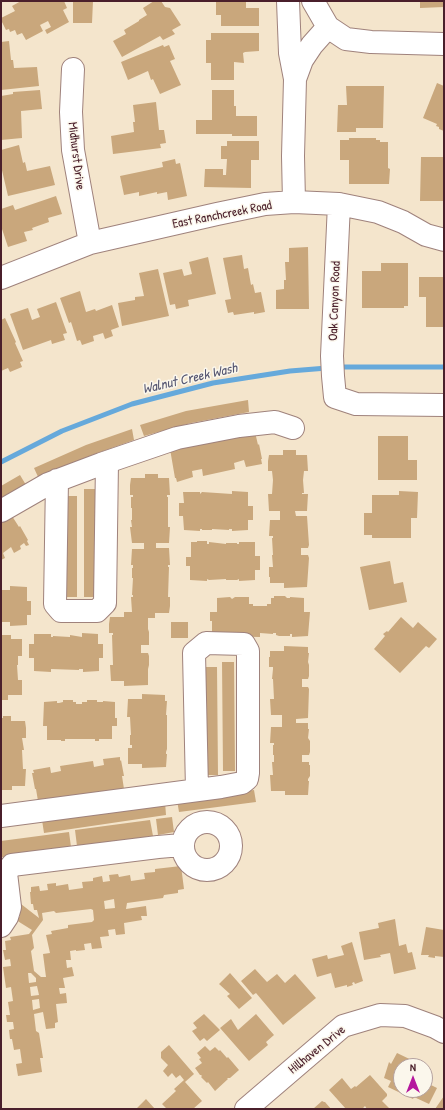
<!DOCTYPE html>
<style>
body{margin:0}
#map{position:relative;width:445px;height:1110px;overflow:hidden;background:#f4e5cc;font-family:"Patrick Hand",sans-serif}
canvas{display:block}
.frame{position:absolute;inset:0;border:2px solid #4a1f2b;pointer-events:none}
.north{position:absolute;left:393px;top:1058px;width:40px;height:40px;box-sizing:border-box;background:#fbf7ec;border:1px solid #b4a19f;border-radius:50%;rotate:0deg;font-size:11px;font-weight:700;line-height:16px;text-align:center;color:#4a1f2b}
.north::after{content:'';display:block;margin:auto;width:14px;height:18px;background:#b5179e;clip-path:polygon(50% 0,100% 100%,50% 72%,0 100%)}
</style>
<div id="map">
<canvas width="445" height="1110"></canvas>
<div class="frame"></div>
<div class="north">N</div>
</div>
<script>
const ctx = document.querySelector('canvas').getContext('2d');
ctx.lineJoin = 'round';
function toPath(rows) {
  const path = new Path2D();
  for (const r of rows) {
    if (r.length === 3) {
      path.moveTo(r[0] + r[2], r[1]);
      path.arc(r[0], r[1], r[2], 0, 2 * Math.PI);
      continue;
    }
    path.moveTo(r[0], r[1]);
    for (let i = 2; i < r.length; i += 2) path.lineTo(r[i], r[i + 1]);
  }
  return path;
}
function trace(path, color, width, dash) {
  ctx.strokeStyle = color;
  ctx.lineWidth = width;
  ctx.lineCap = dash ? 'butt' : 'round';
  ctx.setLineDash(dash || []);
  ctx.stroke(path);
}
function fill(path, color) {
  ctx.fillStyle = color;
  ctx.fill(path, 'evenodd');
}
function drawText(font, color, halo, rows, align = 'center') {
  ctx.font = font + ' "Patrick Hand",sans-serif';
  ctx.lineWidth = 3;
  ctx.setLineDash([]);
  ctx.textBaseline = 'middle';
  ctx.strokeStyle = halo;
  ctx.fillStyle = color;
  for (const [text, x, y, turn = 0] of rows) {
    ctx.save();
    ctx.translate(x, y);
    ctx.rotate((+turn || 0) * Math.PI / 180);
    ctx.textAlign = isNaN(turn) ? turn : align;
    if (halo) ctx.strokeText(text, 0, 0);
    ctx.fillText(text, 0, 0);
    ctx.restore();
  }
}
const stream = toPath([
 [337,367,444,367],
 [1,462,62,431,132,404,213,383,290,371,327,368]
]);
const building = toPath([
 [21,1,64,1,67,8,63,10,69,22,47,34,45,30,51,27,48,21,40,25,43,31,26,40,22,33,17,35,15,30,10,32,9,29,6,30,1,20,1,18,15,11,12,6],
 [73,1,93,1,92,23,73,23],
 [154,1,161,1,165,7,170,8,181,25,172,30,175,34,163,40,160,36,122,57,113,41,126,34,124,30,139,21,139,20,147,15,143,8],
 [216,1,246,1,246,8,259,8,259,26,221,26,221,15,216,15],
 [420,1,444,1,444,7,420,8],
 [211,33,259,33,259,51,245,52,243,53,244,63,234,62,234,80,211,80,211,63,206,63,206,40,211,40],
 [9,41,11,60,13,60,14,68,37,67,39,86,1,90,1,42],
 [163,45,164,47,169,45,175,59,170,61,181,85,160,94,153,79,151,80,148,71,128,80,121,62],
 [437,83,444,86,444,131,439,129,439,127,436,126,437,124,423,118],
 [346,86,384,86,383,128,356,128,356,132,337,132,338,105,347,105],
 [40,90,42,109,21,111,22,138,1,140,1,96,13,94,13,92],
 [212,90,234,90,234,106,236,106,236,116,257,116,257,136,232,136,232,134,196,134,196,120,212,120],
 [156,102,159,130,164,130,166,143,160,144,161,148,113,154,111,136,134,132,133,122,135,122,133,105],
 [349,138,376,138,376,140,380,140,380,142,388,142,388,168,390,169,389,184,349,184,349,160,340,160,340,140,349,140],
 [227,141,259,141,259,160,251,160,251,188,204,187,205,169,223,169,223,175,226,175,227,159,221,159,221,146,227,146],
 [19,145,23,163,25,162,27,171,50,166,55,185,8,196,1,166,1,150],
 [421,157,444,157,444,201,420,201],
 [175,159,176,164,180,163,187,196,168,200,167,192,157,194,157,192,139,196,139,192,124,195,120,176,163,167,162,162],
 [56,196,62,214,48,218,49,222,32,228,33,230,24,232,27,241,8,247,1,226,1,216,2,215,1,209,13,205,15,210],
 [308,247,309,309,276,309,276,290,284,289,284,280,286,280,285,262,289,262,289,248],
 [242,255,244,269,248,268,251,285,253,284,255,293,261,292,265,312,254,314,254,312,234,315,233,312,228,313,225,300,231,299,223,258],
 [208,257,216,294,188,300,189,306,176,309,175,304,170,305,163,273,182,269,184,276,192,274,189,262],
 [381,263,408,263,408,306,404,306,404,308,362,308,362,271,381,271],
 [158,269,169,316,122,326,118,303,135,300,135,297,144,296,139,273],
 [419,277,444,277,444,327,426,327,426,297,419,297],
 [80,291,86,312,95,309,96,311,112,305,119,327,111,330,113,336,105,339,103,333,93,336,94,341,82,345,80,340,77,341,71,322,69,323,60,298],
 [56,302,67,333,63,334,65,340,52,344,51,340,23,350,10,314,28,308,32,320,40,317,37,309],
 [5,318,16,342,15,343,23,361,20,362,22,367,10,372,8,368,1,371,1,320],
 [248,400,249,412,191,423,144,436,140,425,186,411],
 [132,429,134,440,92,455,39,479,34,468,86,445],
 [255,432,258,445,259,444,262,459,261,459,262,464,246,467,244,460,234,463,235,469,203,476,202,469,192,471,193,477,177,482,176,478,175,478,170,449],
 [378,436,408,436,408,460,417,460,417,480,378,480],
 [283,450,296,450,296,455,307,455,308,471,304,471,303,480,304,493,302,493,302,494,308,494,307,511,295,511,296,516,307,516,309,545,308,548,301,548,301,555,308,555,309,558,307,587,284,588,284,583,270,583,270,577,269,577,269,567,273,567,272,555,273,555,272,538,273,538,273,536,269,536,270,520,280,520,280,511,269,511,268,494,272,494,273,480,272,471,268,471,268,461,269,455,283,455],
 [145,474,158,474,158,478,169,478,170,495,167,495,167,497,168,497,168,527,170,527,169,543,156,543,156,548,169,548,170,565,168,565,168,567,169,567,168,597,170,597,170,606,169,613,155,613,155,618,148,618,148,629,149,632,149,645,141,645,141,653,148,653,149,656,149,665,148,669,148,685,124,686,124,681,111,681,110,665,113,665,112,635,113,635,113,633,109,633,109,624,110,617,124,617,124,612,132,612,131,597,133,597,133,595,132,595,133,578,132,578,132,568,133,568,133,565,131,565,132,549,144,549,144,543,132,543,130,527,132,527,131,520,132,520,132,508,131,508,131,497,133,497,133,495,130,495,130,485,131,478,145,478],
 [20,475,26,485,1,500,1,486],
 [84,489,96,489,96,597,84,597],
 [232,491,248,492,248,506,253,506,253,520,248,520,248,530,232,531,232,529,229,529,229,530,212,529,212,530,202,530,202,529,200,529,200,531,184,530,183,516,179,516,179,503,184,503,183,492,200,492,200,494,202,492,232,494],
 [399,491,418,492,417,518,411,518,411,538,372,538,372,535,364,535,364,513,372,513,372,495,399,495],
 [65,496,77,496,77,597,65,597],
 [12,516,19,527,20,526,28,540,27,541,29,545,26,546,24,543,20,546,21,549,14,553,11,547,3,553,5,558,1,560,1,523],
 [197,541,207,541,207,544,209,544,209,542,226,544,226,543,237,543,237,544,239,544,239,542,255,542,255,556,260,556,260,570,255,570,255,580,239,581,239,579,237,580,226,580,226,579,209,580,207,579,207,581,190,580,190,566,186,566,186,557,191,557,191,542,197,542],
 [390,561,394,584,403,582,407,602,369,610,360,567],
 [10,586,27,587,27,601,31,601,31,615,27,615,27,625,10,626,10,622,1,622,1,590,10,590],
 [274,596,285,596,287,598,290,598,290,597,304,598,304,612,310,612,308,636,292,637,292,634,290,634,290,636,279,636,276,635,276,633,273,633,273,634,260,633,260,637,212,636,212,621,210,621,210,612,217,612,217,598,230,597,232,599,235,597,249,597,249,604,253,604,253,606,267,606,267,604,271,604,271,598,274,598],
 [401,617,413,628,418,622,437,639,429,648,426,646,400,673,374,649,385,636,383,634,387,631,388,632],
 [171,622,188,622,188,638,171,638],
 [82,633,98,634,98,644,103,644,103,658,99,658,99,671,83,672,83,669,79,669,79,670,51,669,51,672,34,671,34,658,29,658,29,644,34,644,34,634,51,634,51,637,53,637,53,636,70,637,70,635,82,637],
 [1,635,11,635,11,639,22,639,22,656,18,656,18,665,17,665,18,680,22,680,22,695,8,695,8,700,1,700],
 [284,646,308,647,308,653,309,653,308,662,309,665,309,676,308,679,302,679,302,687,308,687,309,689,308,718,296,719,296,723,308,723,308,729,309,729,308,738,310,741,310,752,309,755,302,755,302,762,309,762,309,765,310,765,310,776,308,779,308,781,309,781,308,795,285,795,285,791,271,791,270,775,273,775,272,762,274,762,274,755,273,755,273,745,274,745,274,743,270,743,271,727,282,727,282,715,271,715,270,699,274,699,273,679,272,679,273,669,273,667,269,667,269,657,270,657,270,651,284,651],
 [222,662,234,662,235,771,223,771],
 [205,667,217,667,218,775,206,775],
 [142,694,165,695,165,701,167,701,166,715,167,715,167,749,166,752,166,754,167,754,166,767,142,768,142,764,128,764,128,748,132,748,132,745,130,745,130,735,131,735,130,717,127,717,128,699,142,699],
 [63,700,73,700,73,702,76,702,76,704,82,704,82,702,87,702,87,700,97,700,97,702,103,702,103,701,115,702,115,718,117,718,117,726,112,726,112,739,99,739,99,741,95,741,95,739,65,739,65,741,61,741,61,740,47,740,47,726,43,726,44,702,57,701,57,703,59,703,63,702],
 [3,716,11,716,11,721,25,721,26,728,26,738,22,738,24,750,22,750,23,769,26,769,25,786,12,786,12,790,1,790,1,718,3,718],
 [120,757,120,761,121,760,124,776,122,776,124,789,38,801,36,789,35,789,32,773,34,773,33,770,50,767,51,773,61,771,60,766,93,761,94,767,104,765,103,759],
 [254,790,256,802,179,812,177,800],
 [165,802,166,815,44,833,42,820],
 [172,817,174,832,158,835,156,819],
 [150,820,153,836,77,846,75,830],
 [69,832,71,847,4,859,4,857,1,857,1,841],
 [181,866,184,889,178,890,178,893,164,895,163,898,127,903,126,909,146,906,147,916,141,916,142,920,124,923,125,934,116,935,115,929,108,930,109,936,100,937,102,948,92,949,91,943,84,944,85,950,76,951,76,950,70,951,71,960,66,960,67,968,72,967,74,976,63,978,65,988,59,988,60,994,66,993,67,1003,56,1004,58,1022,55,1023,55,1028,46,1029,43,1012,34,1014,36,1031,39,1033,43,1058,40,1058,42,1072,18,1076,16,1064,22,1063,20,1049,14,1050,12,1039,10,1039,9,1030,14,1029,13,1022,7,1022,6,1015,10,1015,8,1002,13,1001,11,987,6,988,3,967,11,966,10,959,5,960,3,950,6,950,5,941,11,940,10,937,29,934,32,930,16,920,20,916,18,908,21,904,39,918,37,910,34,910,33,904,31,904,30,892,31,892,31,887,39,886,40,891,48,890,47,884,56,883,56,886,68,884,69,890,83,888,82,882,93,881,93,878,102,876,103,882,110,881,109,875,118,874,119,877,130,875,131,881,145,879,144,873,155,872,155,869],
 [114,899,115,908,105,909,104,901],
 [91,909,93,910,94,920,92,922,68,925,68,928,51,931,52,934,46,935,50,953,43,954,46,977,41,977,34,971,31,951,34,948,32,935,43,920,42,913,54,911,56,913],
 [28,973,31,973,36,978,36,982,29,983],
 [37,986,39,995,31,996,30,987],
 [39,999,40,1008,33,1010,32,1000],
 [395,919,399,946,406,944,408,953,412,952,416,969,394,974,390,953,380,955,381,957,364,960,359,932,379,928,378,923],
 [426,927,444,930,444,957,435,956,435,958,428,957,429,955,421,955],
 [352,942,363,981,355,984,354,982,352,983,353,985,347,987,347,985,335,988,331,973,317,977,312,959,327,955,328,959,344,955,341,946],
 [255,969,267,982,277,974,285,983,295,974,316,998,283,1025,256,993,253,995,241,981],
 [230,973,252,998,239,1009,227,996,230,994,219,984],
 [204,1014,220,1030,207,1041,204,1038,200,1041,192,1031,197,1028,193,1023],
 [256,1014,274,1035,266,1042,268,1045,249,1061,220,1028,231,1019,238,1030],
 [169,1045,194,1074,185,1082,202,1101,193,1109,167,1109,162,1104,176,1091,174,1089,184,1080,180,1075,176,1078,172,1073,168,1077,163,1071,168,1065,161,1058,161,1052],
 [205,1046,210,1051,215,1047,219,1051,220,1050,227,1058,228,1057,239,1070,230,1078,227,1078,228,1079,215,1091,208,1082,207,1083,201,1077,202,1076,201,1075,200,1075,195,1068,202,1063,199,1059,201,1058,197,1053],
 [397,1053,424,1066,401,1066,401,1090,425,1090,425,1082,437,1088,429,1104,414,1097,413,1099,388,1087,391,1081,384,1078,389,1062,391,1064],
 [370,1075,387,1094,387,1096,382,1101,390,1109,367,1109,365,1106,362,1109,346,1109,329,1090,342,1078,351,1089,355,1086,356,1087],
 [444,1096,444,1109,435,1109],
 [146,1099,155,1109,136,1109],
 [322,1101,324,1102,325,1102,331,1109,313,1109]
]);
const minor = toPath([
 [288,1,290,53,295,79],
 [313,1,328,27,346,39,371,42,444,44],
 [73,69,71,112,73,150,90,243],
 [294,202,293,156,295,79,302,60,312,45,328,27],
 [339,204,332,356,333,376,335,397,356,404,444,405],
 [1,278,90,243,217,214,265,204,294,202,339,204,378,212,403,222,426,235,444,240],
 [57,480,55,604,61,611,97,611,105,603,107,462],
 [1,511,48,484,101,464,177,438,239,426,275,422,293,428],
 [1,816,221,787,242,783,247,779,248,773,248,651,244,644,206,643,194,653,197,790],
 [207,846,24],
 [1,926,7,917,10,907,6,873,12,865,158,847,182,845],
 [246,1109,343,1026,380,1015,405,1016,435,1027,444,1032]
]);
const streetNames = [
 ["Midhurst Drive",76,156,83],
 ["East Ranchcreek Road",222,215,-11],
 ["Oak Canyon Road",335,301,-88],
 ["Hillhaven Drive",317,1050,-39]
];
const waterNames = [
 ["Walnut Creek Wash",190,379,-13]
];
trace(stream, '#66a9db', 5);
fill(building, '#c9a77c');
trace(minor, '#9f827c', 24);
trace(minor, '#fff', 22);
drawText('13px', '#4a1f2b', '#fbf7ec', streetNames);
drawText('italic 14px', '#555671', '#fbf7ec', waterNames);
</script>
